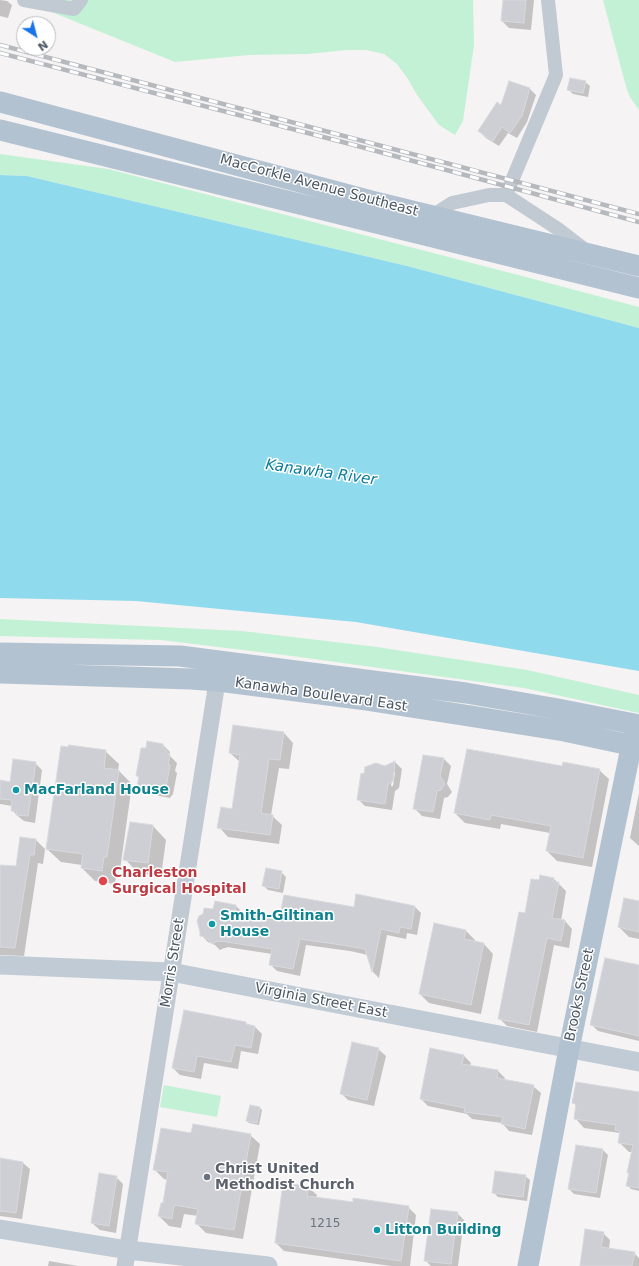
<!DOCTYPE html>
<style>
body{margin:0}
#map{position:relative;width:639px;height:1266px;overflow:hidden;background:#f5f3f3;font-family:"DejaVu Sans",sans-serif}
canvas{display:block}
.north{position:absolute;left:16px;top:16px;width:40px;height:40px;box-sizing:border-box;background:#fff;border:1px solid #b7bbc0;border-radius:50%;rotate:144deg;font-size:11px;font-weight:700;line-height:16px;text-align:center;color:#4a5661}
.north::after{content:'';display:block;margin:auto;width:14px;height:18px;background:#1a73e8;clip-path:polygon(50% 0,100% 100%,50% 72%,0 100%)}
</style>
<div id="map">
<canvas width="639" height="1266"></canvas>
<div class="north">N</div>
</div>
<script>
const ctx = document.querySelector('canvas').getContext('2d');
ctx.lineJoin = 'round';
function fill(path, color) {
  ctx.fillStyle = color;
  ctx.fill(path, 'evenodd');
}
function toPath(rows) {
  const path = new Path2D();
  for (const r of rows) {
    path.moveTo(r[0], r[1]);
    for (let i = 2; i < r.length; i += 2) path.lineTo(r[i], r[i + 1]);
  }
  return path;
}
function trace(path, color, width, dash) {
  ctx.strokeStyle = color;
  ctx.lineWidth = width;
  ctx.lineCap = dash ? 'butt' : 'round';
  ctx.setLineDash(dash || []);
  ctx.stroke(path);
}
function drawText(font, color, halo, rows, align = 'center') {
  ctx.font = font + ' "DejaVu Sans",sans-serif';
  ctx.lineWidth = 3;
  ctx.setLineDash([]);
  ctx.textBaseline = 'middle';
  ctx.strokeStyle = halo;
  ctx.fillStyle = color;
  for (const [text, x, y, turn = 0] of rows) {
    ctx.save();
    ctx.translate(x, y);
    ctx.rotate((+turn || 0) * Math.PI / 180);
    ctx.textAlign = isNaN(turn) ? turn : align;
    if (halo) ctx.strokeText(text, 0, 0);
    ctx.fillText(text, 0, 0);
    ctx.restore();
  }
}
const green = toPath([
 [22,0,473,0,474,45,463,121,455,135,439,125,417,95,408,79,397,64,384,54,366,50,347,50,307,54,249,55,175,62],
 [603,0,639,0,639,110,630,97,627,90],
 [0,154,108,169,526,277,639,307,639,328,407,266,27,176,0,175],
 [0,619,242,631,377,647,527,670,639,695,639,713,524,688,292,656,161,640,0,636],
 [164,1085,221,1096,217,1117,160,1107]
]);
const water = toPath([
 [0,175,27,176,407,266,639,328,639,671,356,622,136,601,0,598]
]);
const shadow = toPath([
 [0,0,7,1,12,5,8,18,0,16],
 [504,0,534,0,531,30,509,28,502,21],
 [585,82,590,86,588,97,573,94,568,89],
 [510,83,530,89,536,95,527,122,517,138,508,133,499,146,486,138,479,131,502,107],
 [234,726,284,733,293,743,289,769,279,768,271,815,282,825,279,844,228,837,219,827,233,810,240,762,230,753],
 [163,745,170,752,169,755,177,763,175,771,177,773,173,794,170,798,145,793,138,786,139,778,137,775],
 [105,751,119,764,118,770,132,784,120,870,117,870,115,884,95,881,82,868,82,865,61,862,47,849],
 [444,759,451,766,447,784,452,792,448,797,444,798,440,819,422,816,414,808],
 [395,762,402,769,399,788,395,791,392,810,365,806,358,799,365,775],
 [393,772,395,772,393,786,391,786],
 [35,763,42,770,35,823,24,821,19,817,12,810,12,806,0,804,0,781,11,783],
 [563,767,599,770,609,779,592,867,557,861,547,851,550,833,501,824,500,829,465,823,455,813],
 [639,793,639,846,630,838],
 [153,826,166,840,161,876,138,873,125,859],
 [21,838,36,840,45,849,43,864,38,863,24,956,0,955,0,866,17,867],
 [281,872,286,877,283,893,268,890,263,885],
 [541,876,554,879,566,891,561,921,565,921,572,929,569,948,554,945,537,1032,507,1026,499,1018,526,914],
 [639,902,639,939,629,937,619,927],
 [216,903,236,906,243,913,242,915,279,920,354,908,415,907,421,913,417,935,407,933,406,939,387,935,379,978,373,972,368,955,350,951,306,945,300,976,277,971,270,964,272,954,227,947,226,948,224,948,220,950,215,945,208,942,201,935,214,910],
 [466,931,475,940,475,942,484,944,493,954,481,1014,429,1003,420,994],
 [639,966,639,1041,598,1031,591,1024],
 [245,1023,249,1026,255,1027,262,1034,258,1054,241,1051,238,1069,204,1063,201,1079,180,1075,173,1068],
 [378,1049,386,1056,374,1106,348,1100,341,1093],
 [464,1056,471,1063,470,1066,498,1071,505,1078,504,1080,533,1086,541,1093,532,1135,509,1131,502,1123,472,1119,467,1114,428,1106,421,1099],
 [639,1093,639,1191,631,1189,627,1185,630,1174,628,1172,632,1152,629,1152,619,1142,620,1133,584,1128,575,1118,577,1106,573,1103],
 [260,1108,262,1110,259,1125,249,1123,247,1121],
 [192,1134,250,1135,260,1144,243,1239,206,1233,196,1223,198,1216,184,1214,181,1228,169,1226,159,1216,164,1204,168,1180,164,1179,154,1169],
 [577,1146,603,1150,608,1155,600,1198,574,1194,569,1189],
 [0,1159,23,1163,30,1169,22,1219,0,1216],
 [525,1176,530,1180,527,1201,498,1197,493,1192],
 [116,1177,123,1184,116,1233,100,1230,92,1223],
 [308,1187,317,1195,316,1198,354,1203,408,1207,416,1215,410,1266,391,1266,284,1251,276,1243],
 [457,1213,464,1220,458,1266,431,1266,425,1260],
 [603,1233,610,1240,609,1249,634,1253,639,1258,639,1266,581,1266],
 [49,1261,78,1266,48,1266]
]);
const building = toPath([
 [503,0,526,0,524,23,501,21,503,0],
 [570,78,586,81,583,93,567,90,570,78],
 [509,81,530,88,522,116,510,133,502,127,493,141,478,131,497,102,501,105,509,81],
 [233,725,284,732,280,760,269,759,261,813,273,815,270,835,217,828,221,807,232,809,240,755,229,753,233,725],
 [147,741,163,744,163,747,170,755,168,765,170,765,166,787,162,791,137,787,139,776,136,776,141,748,146,748,147,741],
 [69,745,106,750,104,768,119,770,107,857,104,857,102,871,81,868,83,854,46,849,61,746,68,747,69,745],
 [467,749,562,766,563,762,600,769,583,858,546,851,551,826,491,815,490,820,454,813,467,749],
 [423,755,444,758,440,776,445,784,441,790,437,791,433,812,413,809,423,755],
 [13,759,36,762,28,816,16,815,17,811,11,811,12,800,0,799,0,780,10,782,13,759],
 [395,761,393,781,388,784,385,804,357,800,361,773,364,774,365,767,376,763,385,766,395,761],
 [130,822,153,825,148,863,123,860,130,822],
 [20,837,36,839,34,855,30,855,15,948,0,947,0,865,16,866,20,837],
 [266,868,282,871,279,889,262,886,266,868],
 [540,875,554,878,553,882,559,882,552,918,565,920,561,941,547,938,529,1025,498,1019,519,912,525,913,531,879,539,880,540,875],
 [356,894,415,906,411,929,400,927,399,933,381,929,372,972,365,949,342,945,300,939,293,969,269,965,272,949,220,941,220,942,217,941,212,944,208,939,206,939,206,937,200,936,200,932,197,921,199,916,203,914,204,908,213,909,215,901,236,905,235,913,279,919,284,895,354,907,356,894],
 [624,898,639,901,639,932,618,927,624,898],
 [434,923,466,930,464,939,484,943,471,1005,419,994,434,923],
 [605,958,639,965,639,1036,590,1025,605,958],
 [184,1010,246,1022,246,1024,255,1026,251,1048,235,1045,231,1062,197,1056,194,1072,172,1068,184,1010],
 [352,1042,379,1048,367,1100,340,1094,352,1042],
 [430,1048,464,1055,462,1064,498,1070,497,1078,534,1085,525,1129,501,1124,503,1117,464,1112,465,1108,420,1099,430,1048],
 [576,1082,639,1092,639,1188,626,1186,629,1173,627,1173,633,1145,618,1143,620,1131,615,1130,616,1125,574,1119,576,1104,572,1103,576,1082],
 [250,1105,260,1107,257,1123,246,1121,250,1105],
 [193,1124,251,1134,234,1230,195,1224,198,1209,174,1205,172,1219,158,1216,161,1203,163,1203,168,1172,153,1170,161,1128,191,1133,193,1124],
 [576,1145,603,1149,596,1193,568,1189,576,1145],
 [0,1158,23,1162,16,1213,0,1211,0,1158],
 [495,1171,526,1175,523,1197,492,1193,495,1171],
 [99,1173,117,1176,109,1226,91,1223,99,1173],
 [283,1183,309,1186,307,1196,353,1202,353,1198,409,1206,401,1261,275,1243,283,1183],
 [431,1209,458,1212,451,1264,424,1261,431,1209],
 [585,1229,604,1232,601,1247,635,1252,632,1266,580,1266,585,1229]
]);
const minor = toPath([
 [24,0,74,9,81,0],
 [506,195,556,75,548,0],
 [432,216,452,203,489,195,506,195,558,229,584,249]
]);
const tertiary = toPath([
 [125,1266,215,695,218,669]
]);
const secondary = toPath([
 [0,965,171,972,639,1062],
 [0,1229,128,1250,268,1266]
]);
const primary = toPath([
 [0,102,371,201,639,266],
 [0,130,639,288],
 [0,653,180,656,466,693,558,709,639,725],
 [0,673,191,679,218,681,367,700,470,716,564,731,639,747],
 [528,1266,569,1049,634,733]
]);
const rail = toPath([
 [0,45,639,214],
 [0,53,354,145,639,222]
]);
const markers = [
 [16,790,4,"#0f9aa8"],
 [103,881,5,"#e0444e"],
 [212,924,4,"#0f9aa8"],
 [207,1177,4,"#6b7280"],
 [377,1230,4,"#0f9aa8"]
];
const numberNames = [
 ["1215",325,1224]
];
const streetNames = [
 ["MacCorkle Avenue Southeast",319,186,15],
 ["Kanawha Boulevard East",321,695,8],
 ["Morris Street",173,963,-81],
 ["Brooks Street",580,995,-78],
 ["Virginia Street East",321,1001,11]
];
const cultureNames = [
 ["MacFarland House",24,790],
 ["Smith-Giltinan",220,916],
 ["House",220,932],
 ["Litton Building",385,1230]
];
const healthNames = [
 ["Charleston",112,873],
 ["Surgical Hospital",112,889]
];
const worshipNames = [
 ["Christ United",215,1169],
 ["Methodist Church",215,1185]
];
const waterNames = [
 ["Kanawha River",321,473,8]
];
fill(green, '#c3f1d5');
fill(water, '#90daee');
fill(shadow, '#0003');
fill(building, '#cdcfd5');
trace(building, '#d7d9de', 1);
trace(minor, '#c1cad2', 14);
trace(tertiary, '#c1cad2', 17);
trace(secondary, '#c1cbd6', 19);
trace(primary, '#b3c2d1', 21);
trace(rail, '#b5b8bd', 4.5);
trace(rail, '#fff', 3, [9]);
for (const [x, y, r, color] of markers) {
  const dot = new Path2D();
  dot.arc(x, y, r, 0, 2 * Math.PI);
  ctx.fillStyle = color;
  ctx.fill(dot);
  trace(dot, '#fff', 1.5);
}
drawText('12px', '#6b747e', null, numberNames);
drawText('14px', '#4a5661', '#fff', streetNames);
drawText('bold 14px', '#0d838f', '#fff', cultureNames, 'left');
drawText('bold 14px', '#be3a42', '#fff', healthNames, 'left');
drawText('bold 14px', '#5b616d', '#fff', worshipNames, 'left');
drawText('italic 15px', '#0c7c9b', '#fff', waterNames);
</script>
